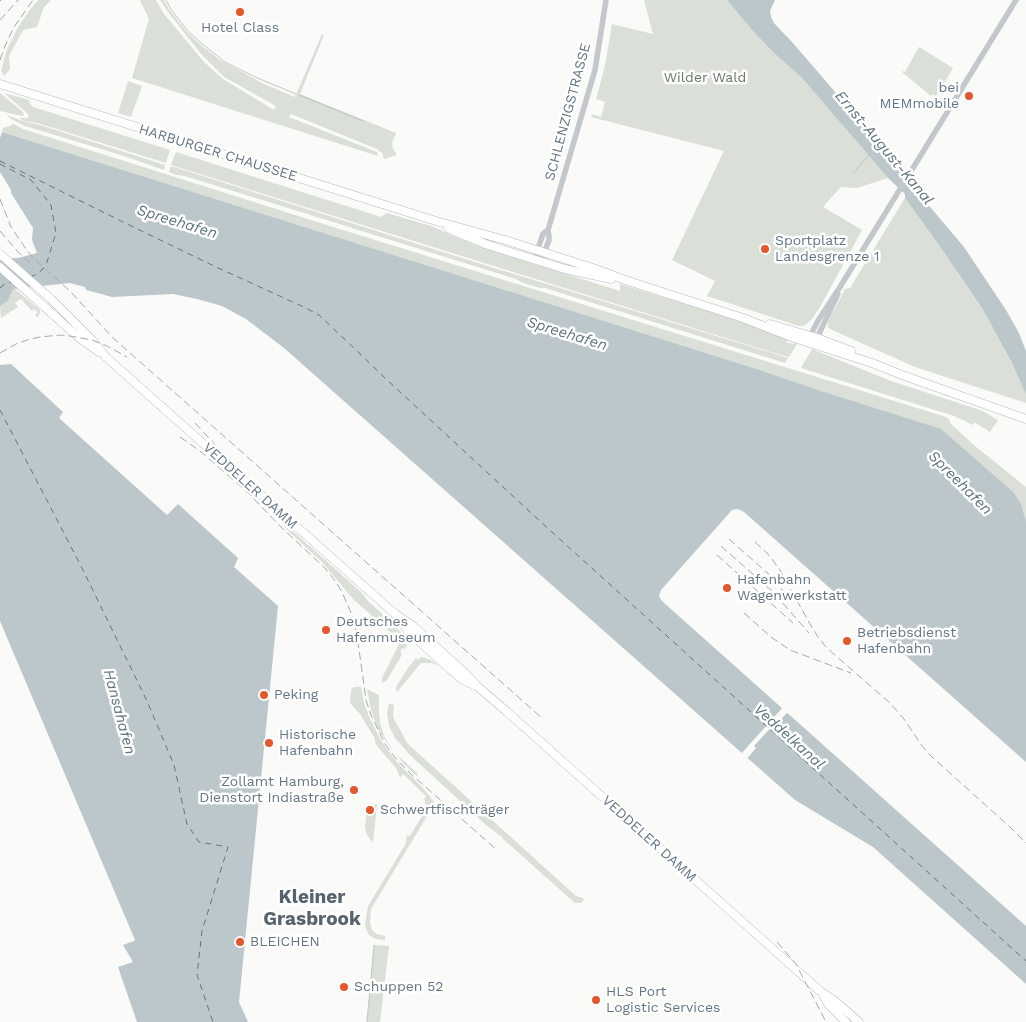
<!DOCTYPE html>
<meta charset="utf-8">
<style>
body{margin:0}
canvas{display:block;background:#fafaf8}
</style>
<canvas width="1026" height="1022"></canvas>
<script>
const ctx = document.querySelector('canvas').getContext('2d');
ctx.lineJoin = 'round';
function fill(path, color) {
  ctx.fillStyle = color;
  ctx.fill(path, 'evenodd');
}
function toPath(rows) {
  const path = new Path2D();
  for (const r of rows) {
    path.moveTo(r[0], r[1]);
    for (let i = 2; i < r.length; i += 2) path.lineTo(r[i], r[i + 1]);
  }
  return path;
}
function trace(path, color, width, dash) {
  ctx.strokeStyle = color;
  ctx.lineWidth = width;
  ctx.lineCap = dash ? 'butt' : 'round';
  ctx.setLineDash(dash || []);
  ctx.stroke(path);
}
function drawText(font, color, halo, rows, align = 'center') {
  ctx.font = font + ' "Work Sans",sans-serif';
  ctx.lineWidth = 5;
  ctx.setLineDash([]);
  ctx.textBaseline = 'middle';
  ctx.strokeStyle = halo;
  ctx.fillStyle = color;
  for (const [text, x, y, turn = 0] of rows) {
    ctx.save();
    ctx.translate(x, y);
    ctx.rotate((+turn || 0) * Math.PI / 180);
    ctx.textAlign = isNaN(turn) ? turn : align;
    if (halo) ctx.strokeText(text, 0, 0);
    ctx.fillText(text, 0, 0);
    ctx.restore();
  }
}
const green = toPath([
 [38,0,51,0,44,7,37,27,23,30,9,56,10,69,4,76,1,71,7,49,17,29,29,11],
 [140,0,156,0,164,14,190,45,203,61,223,79,274,110,276,106,224,77,201,54,168,12,160,0,164,0,170,10,186,31,202,46,220,60,264,84,295,97,322,34,324,35,300,94,396,133,392,143,393,149,397,155,384,159,382,153,377,149,291,114,289,117,377,152,378,156,132,78,149,19],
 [644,0,727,0,752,30,773,52,802,78,888,178,857,188,841,187,823,207,862,230,820,307,812,319,804,326,799,326,707,296,715,281,672,260,724,151,591,117,592,114,601,117,605,102,596,99,605,66,612,24,653,34],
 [919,47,953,68,936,97,933,94,931,96,902,72,903,71,905,72],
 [128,81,142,86,131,117,118,113],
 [0,93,23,112,24,115,22,116,0,111],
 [4,93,29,100,30,104,33,107,170,150,166,163,37,123,24,121,19,118,27,118,29,116,27,113],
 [7,115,22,121,40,125,165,165,164,170,121,155,25,126,11,119],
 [12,123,23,129,330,226,946,417,949,419,951,424,975,446,1021,483,1026,487,1026,521,1021,504,824,392,757,369,2,132,3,128,12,125],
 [176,152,381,217,387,213,431,226,477,246,620,291,620,284,747,323,787,339,787,343,797,344,789,357,774,353,513,272,171,165],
 [171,166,462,258,788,358,785,363,545,288,540,288,523,283,516,279,185,176,177,175,169,172],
 [905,198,941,248,982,308,1020,378,1026,394,1026,403,915,367,830,329,828,327,828,322,845,289,850,288],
 [13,289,15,289,40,310,40,313,38,317,37,317,35,315,38,312,34,309,32,311,21,299,15,303,18,307,1,318,0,306,8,301],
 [812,349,891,381,983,411,998,420,990,432,974,422,973,425,954,416,801,368],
 [286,525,362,593,367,600,393,624,406,638,407,644,405,649,402,648,400,653,402,654,399,660,387,680,384,682,382,683,382,678,397,648,399,642,397,638,353,599,322,562,285,528,284,527],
 [421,657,429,659,438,665,431,663,421,663,397,692,396,689,397,685,408,668,416,658,418,660],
 [355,687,361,687,364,703,369,716,378,735,387,749,397,762,423,788,435,803,371,909,370,923,372,930,377,934,385,936,385,940,376,939,369,935,367,931,365,926,368,906,405,845,407,835,410,836,428,806,425,804,425,801,424,799,426,796,403,774,400,778,396,768,377,746,375,742,375,739,360,714,350,703,351,691,352,688],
 [367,689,379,695,379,712,380,723,384,736,390,746,396,754,417,773,418,777,404,764,387,743,378,729,371,710],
 [389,704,392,704,394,705,393,715,395,721,408,744,576,896,583,898,584,900,581,903,575,903,502,838,502,837,486,825,410,755,395,738,389,726,387,713],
 [377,804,373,843,367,835,365,828,367,806],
 [374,945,389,946,380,1022,367,1022]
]);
const water = toPath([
 [727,0,775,0,770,11,771,17,774,23,792,42,905,173,909,182,964,247,1006,310,1019,333,1026,351,1026,394,1012,363,982,308,941,248,905,198,905,194,888,178,802,78,773,52,752,30],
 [2,132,757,369,824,392,941,429,1013,492,1021,504,1026,521,1026,762,744,512,738,509,732,510,661,590,659,596,662,601,1026,926,1026,984,873,847,795,800,284,348,246,319,222,306,197,299,173,294,112,297,86,290,85,287,70,283,13,289,8,301,0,306,0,259,18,258,37,253,32,240,33,228,11,193,11,190,0,172,0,138],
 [11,364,63,412,59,418,167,515,178,504,238,558,234,567,278,606,239,1002,248,1022,137,1022,118,967,133,962,123,945,134,941,135,940,0,621,0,365]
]);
const pier = toPath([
 [784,706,789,711,777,723,776,722,754,746,756,748,746,760,740,755]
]);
const stream = toPath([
 [166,0,171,9,187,30,201,43,225,62,255,77,296,94],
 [299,95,363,121],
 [853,173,869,155],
 [367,1022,374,945]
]);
const ferry = toPath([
 [0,161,123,222,214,266,306,308,319,315,356,350,385,378,542,523,1026,961],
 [0,164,31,180,51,205,56,233,47,262,42,270,35,275,30,277],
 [0,288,5,284,12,282],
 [0,410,82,568,147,701,174,765,187,824,199,842,228,847,202,931,197,975,213,1022]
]);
const minor = toPath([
 [539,261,543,256,549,240,549,236,548,230,595,70,606,0],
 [539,261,537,255,537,251,543,234,548,230],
 [810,338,810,336,819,319,840,287,1016,0],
 [814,340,817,338,838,294]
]);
const major = toPath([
 [0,84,436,221,505,240,596,269,628,281,743,318,794,338,872,363,902,375,1026,419],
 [448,228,466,236,488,245,523,256,565,269,611,279],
 [0,254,51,299,92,340,106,357,126,375,394,613,413,626,466,674,478,687,505,710,820,991,835,1001,859,1022],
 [0,267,78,337,99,352],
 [770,324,817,338,851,351],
 [399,619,408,631,432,653,461,679,474,685],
 [823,995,829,1005,846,1022]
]);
const rail = toPath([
 [0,1,1,0],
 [0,20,18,0],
 [0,60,5,46,14,27,33,0],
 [0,199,11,227,26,249,34,259,70,291,112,337,543,719],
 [0,231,18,252,32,265],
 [0,353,16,344,30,339,40,337,60,335,70,336,92,340,107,346,127,357],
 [195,423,222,452,241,482],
 [180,437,200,451,248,493,283,529,325,568,336,582,342,592,352,615,357,635,366,700,371,715,385,744,397,760,411,774,498,851],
 [729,539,773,578,790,600],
 [755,542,768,554,780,570,810,624,818,637,827,648,890,703,904,719,922,746,932,757,1011,828,1026,843],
 [721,546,773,592,809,633],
 [717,555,793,623],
 [744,613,771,637,790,650,851,673],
 [777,942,796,964,826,1022]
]);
const markers = [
 [240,12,5,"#e4572e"],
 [969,96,5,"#e4572e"],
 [765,249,5,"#e4572e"],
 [727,588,5,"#e4572e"],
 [326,630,5,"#e4572e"],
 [847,641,5,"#e4572e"],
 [264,695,5,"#e4572e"],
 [269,743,5,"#e4572e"],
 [354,790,5,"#e4572e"],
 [370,810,5,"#e4572e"],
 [240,942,5,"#e4572e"],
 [344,987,5,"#e4572e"],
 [596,1000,5,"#e4572e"]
];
const poiNames = [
 ["Hotel Class",240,28,"center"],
 ["bei",959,88,"right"],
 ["MEMmobile",959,104,"right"],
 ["Sportplatz",775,241],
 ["Landesgrenze 1",775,257],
 ["Hafenbahn",737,580],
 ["Wagenwerkstatt",737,596],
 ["Deutsches",336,622],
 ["Hafenmuseum",336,638],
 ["Betriebsdienst",857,633],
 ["Hafenbahn",857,649],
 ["Peking",274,695],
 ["Historische",279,735],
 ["Hafenbahn",279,751],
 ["Zollamt Hamburg,",344,782,"right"],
 ["Dienstort Indiastraße",344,798,"right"],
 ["Schwertfischträger",380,810],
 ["BLEICHEN",250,942],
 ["Schuppen 52",354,987],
 ["HLS Port",606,992],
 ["Logistic Services",606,1008]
];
const parkNames = [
 ["Wilder Wald",705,78]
];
const streetNames = [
 ["SCHLENZIGSTRASSE",568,112,-75],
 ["HARBURGER CHAUSSEE",218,153,17],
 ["VEDDELER DAMM",250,486,42],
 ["VEDDELER DAMM",649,839,42]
];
const waterNames = [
 ["Ernst-August-Kanal",884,148,50],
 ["Spreehafen",177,222,17],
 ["Spreehafen",567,334,17],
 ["Spreehafen",960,483,45],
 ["Hansahafen",119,712,75],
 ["Veddelkanal",789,737,42]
];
const districtNames = [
 ["Kleiner",312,897],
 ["Grasbrook",312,919]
];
fill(green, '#dadfd7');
fill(water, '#bbc7cb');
fill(pier, '#fafaf8');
trace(stream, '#bbc7cb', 1);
trace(ferry, '#60757c', 1, [6, 5]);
trace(major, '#b5babe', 9);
trace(minor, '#c3c8cc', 5.5);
trace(major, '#fff', 8);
trace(rail, '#a2aab0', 1, [8, 4]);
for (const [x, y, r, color] of markers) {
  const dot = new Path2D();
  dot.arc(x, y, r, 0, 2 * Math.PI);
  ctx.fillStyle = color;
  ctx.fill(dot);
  trace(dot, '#fff', 2);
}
drawText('14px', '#657683', '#fff', poiNames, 'left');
drawText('14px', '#687a64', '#fff', parkNames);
drawText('14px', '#657683', '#fff', streetNames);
drawText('italic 15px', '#60757c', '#fff', waterNames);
drawText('bold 19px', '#57646e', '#fff', districtNames);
</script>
